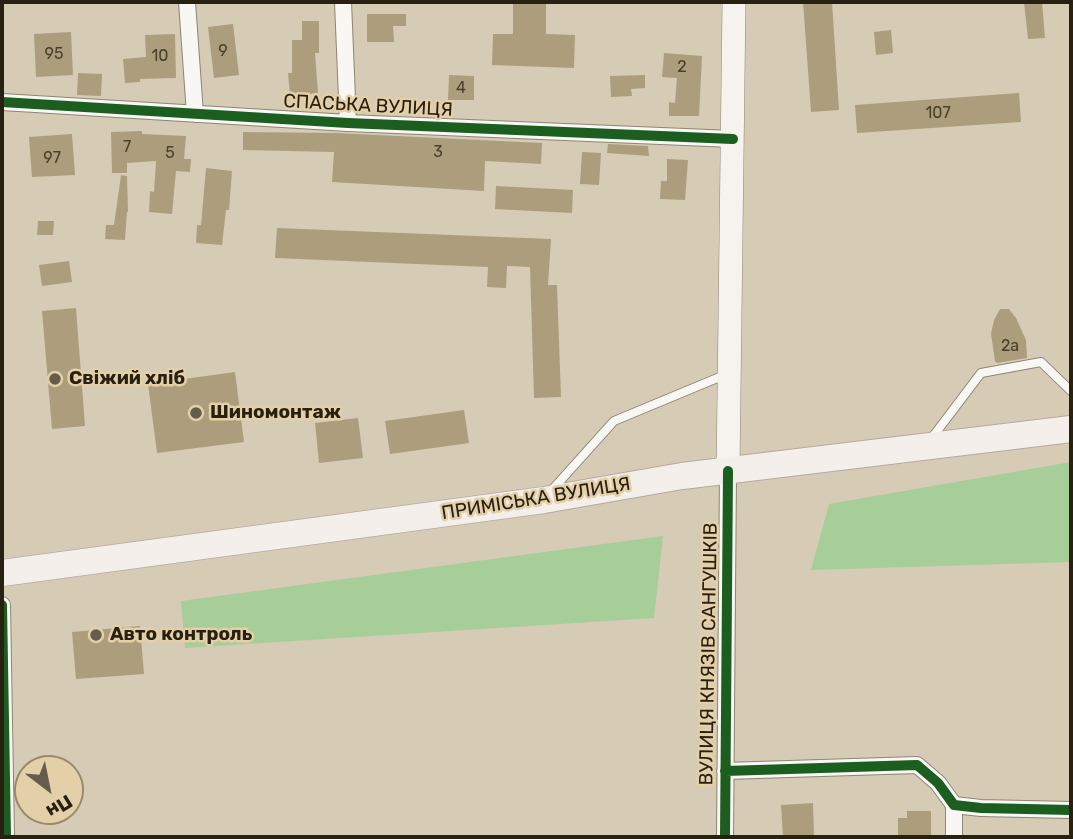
<!DOCTYPE html>
<meta charset="utf-8">
<style>
body{margin:0}
#map{position:relative;width:1073px;height:839px;overflow:hidden;background:#d6cbb5;font-family:Rubik,sans-serif}
canvas{display:block}
.frame{position:absolute;inset:0;border:4px solid #282112;pointer-events:none}
.north{position:absolute;left:14px;top:755px;width:70px;height:70px;box-sizing:border-box;background:#e3cfa8;border:2px solid #98896c;border-radius:50%;rotate:148deg;font-size:19px;font-weight:700;line-height:28px;text-align:center;color:#282112}
.north::after{content:'';display:block;margin:auto;width:24px;height:32px;background:#655c4b;clip-path:polygon(50% 0,100% 100%,50% 72%,0 100%)}
</style>
<div id="map">
<canvas width="1073" height="839"></canvas>
<div class="frame"></div>
<div class="north">Пн</div>
</div>
<script>
const ctx = document.querySelector('canvas').getContext('2d');
ctx.lineJoin = 'round';
function fill(path, color) {
  ctx.fillStyle = color;
  ctx.fill(path, 'evenodd');
}
function toPath(rows) {
  const path = new Path2D();
  for (const r of rows) {
    path.moveTo(r[0], r[1]);
    for (let i = 2; i < r.length; i += 2) path.lineTo(r[i], r[i + 1]);
  }
  return path;
}
function trace(path, color, width, dash) {
  ctx.strokeStyle = color;
  ctx.lineWidth = width;
  ctx.lineCap = dash ? 'butt' : 'round';
  ctx.setLineDash(dash || []);
  ctx.stroke(path);
}
function drawText(font, color, halo, rows, align = 'center') {
  ctx.font = font + ' Rubik,sans-serif';
  ctx.lineWidth = 5;
  ctx.setLineDash([]);
  ctx.textBaseline = 'middle';
  ctx.strokeStyle = halo;
  ctx.fillStyle = color;
  for (const [text, x, y, turn = 0] of rows) {
    ctx.save();
    ctx.translate(x, y);
    ctx.rotate((+turn || 0) * Math.PI / 180);
    ctx.textAlign = isNaN(turn) ? turn : align;
    if (halo) ctx.strokeText(text, 0, 0);
    ctx.fillText(text, 0, 0);
    ctx.restore();
  }
}
const green = toPath([
 [1071,462,1071,562,811,570,829,504],
 [663,536,654,618,185,648,181,601]
]);
const building = toPath([
 [513,2,546,2,546,34,575,35,574,68,492,65,493,34,513,34],
 [803,2,832,2,839,110,811,112],
 [1024,2,1042,2,1045,38,1028,39],
 [367,14,406,14,406,26,393,26,394,42,367,42],
 [302,21,319,21,319,53,315,53,318,93,290,96,288,73,292,73,292,40,302,40],
 [233,24,239,75,214,78,208,27],
 [891,30,893,53,876,55,874,32],
 [71,32,73,75,36,77,34,34],
 [175,34,176,78,140,79,140,82,125,83,123,59,146,57,145,35],
 [664,53,702,56,699,116,669,116,669,102,675,103,677,78,662,77],
 [78,73,102,74,101,96,77,95],
 [449,75,474,76,474,100,448,100],
 [645,75,645,88,631,89,632,96,611,97,610,76],
 [1019,93,1021,122,857,133,855,105],
 [142,131,142,134,186,136,184,159,191,159,190,172,176,171,172,214,149,212,150,191,154,192,156,161,127,163,127,173,112,173,111,132],
 [243,132,335,133,542,143,541,164,485,161,484,191,332,182,334,152,243,150],
 [72,134,75,175,32,177,29,137],
 [608,144,648,146,649,156,607,153],
 [582,152,601,153,599,185,580,184],
 [667,159,688,160,685,200,660,199,661,181,667,181],
 [206,168,232,171,229,210,226,210,222,245,196,243,197,225,201,225],
 [121,175,127,176,128,212,127,212,125,240,105,239,106,225,114,225],
 [496,186,573,190,572,213,495,209],
 [38,221,54,221,53,235,37,235],
 [277,228,551,239,548,285,557,285,561,397,534,398,530,267,507,266,506,288,487,287,488,267,275,258],
 [69,261,72,282,42,286,39,265],
 [76,308,85,426,52,429,42,311],
 [1000,309,1009,309,1016,318,1026,340,1027,358,997,363,995,361,991,334,994,320],
 [235,372,244,442,157,453,148,384],
 [464,410,469,443,390,454,385,421],
 [358,418,363,458,319,463,315,423],
 [140,626,144,674,76,679,72,632],
 [813,803,814,837,783,837,781,805],
 [907,811,931,811,931,837,898,837,898,818,907,818]
]);
const service = toPath([
 [931,439,981,373,1041,362,1071,391],
 [552,490,614,421,727,374]
]);
const minor = toPath([
 [187,2,195,114],
 [343,2,348,123],
 [2,102,348,123,733,139],
 [2,605,6,837],
 [725,771,917,765,938,783,954,805,981,808,1071,810],
 [954,805,954,837],
 [725,837,728,471]
]);
const secondary = toPath([
 [728,471,734,2]
]);
const primary = toPath([
 [2,573,544,500,682,476,1071,429]
]);
const cycleway = toPath([
 [2,102,348,123,733,139],
 [2,605,6,837],
 [725,771,917,765,938,783,954,805,981,808,1071,810],
 [725,837,728,471]
]);
const markers = [
 [55,379,7,"#655c4b"],
 [196,413,7,"#655c4b"],
 [96,635,7,"#655c4b"]
];
const numberNames = [
 ["9",223,51],
 ["95",54,54],
 ["10",160,56],
 ["2",682,67],
 ["4",461,88],
 ["107",938,113],
 ["7",127,147],
 ["3",438,152],
 ["5",170,153],
 ["97",52,158],
 ["2а",1010,346]
];
const streetNames = [
 ["СПАСЬКА ВУЛИЦЯ",368,106,3],
 ["ПРИМІСЬКА ВУЛИЦЯ",536,499,-9],
 ["ВУЛИЦЯ КНЯЗІВ САНГУШКІВ",709,654,-89]
];
const poiNames = [
 ["Свіжий хліб",69,379],
 ["Шиномонтаж",210,413],
 ["Авто контроль",110,635]
];
fill(green, '#a7ce98');
fill(building, '#ac9e7c');
trace(service, '#8d8575', 10);
trace(minor, '#8d8575', 18);
trace(secondary, '#8d8575', 24);
trace(primary, '#b6aa9f', 28);
trace(service, '#f9f7f4', 8);
trace(minor, '#f9f7f4', 16);
trace(secondary, '#f6f3ef', 23);
trace(primary, '#f4efeb', 26);
trace(cycleway, '#1b5e20', 10);
for (const [x, y, r, color] of markers) {
  const dot = new Path2D();
  dot.arc(x, y, r, 0, 2 * Math.PI);
  ctx.fillStyle = color;
  ctx.fill(dot);
  trace(dot, '#e3cfa8', 2.5);
}
drawText('16px', '#49402c', null, numberNames);
drawText('19px', '#282112', '#e3cfa8', streetNames);
drawText('bold 19px', '#282112', '#e3cfa8', poiNames, 'left');
</script>
